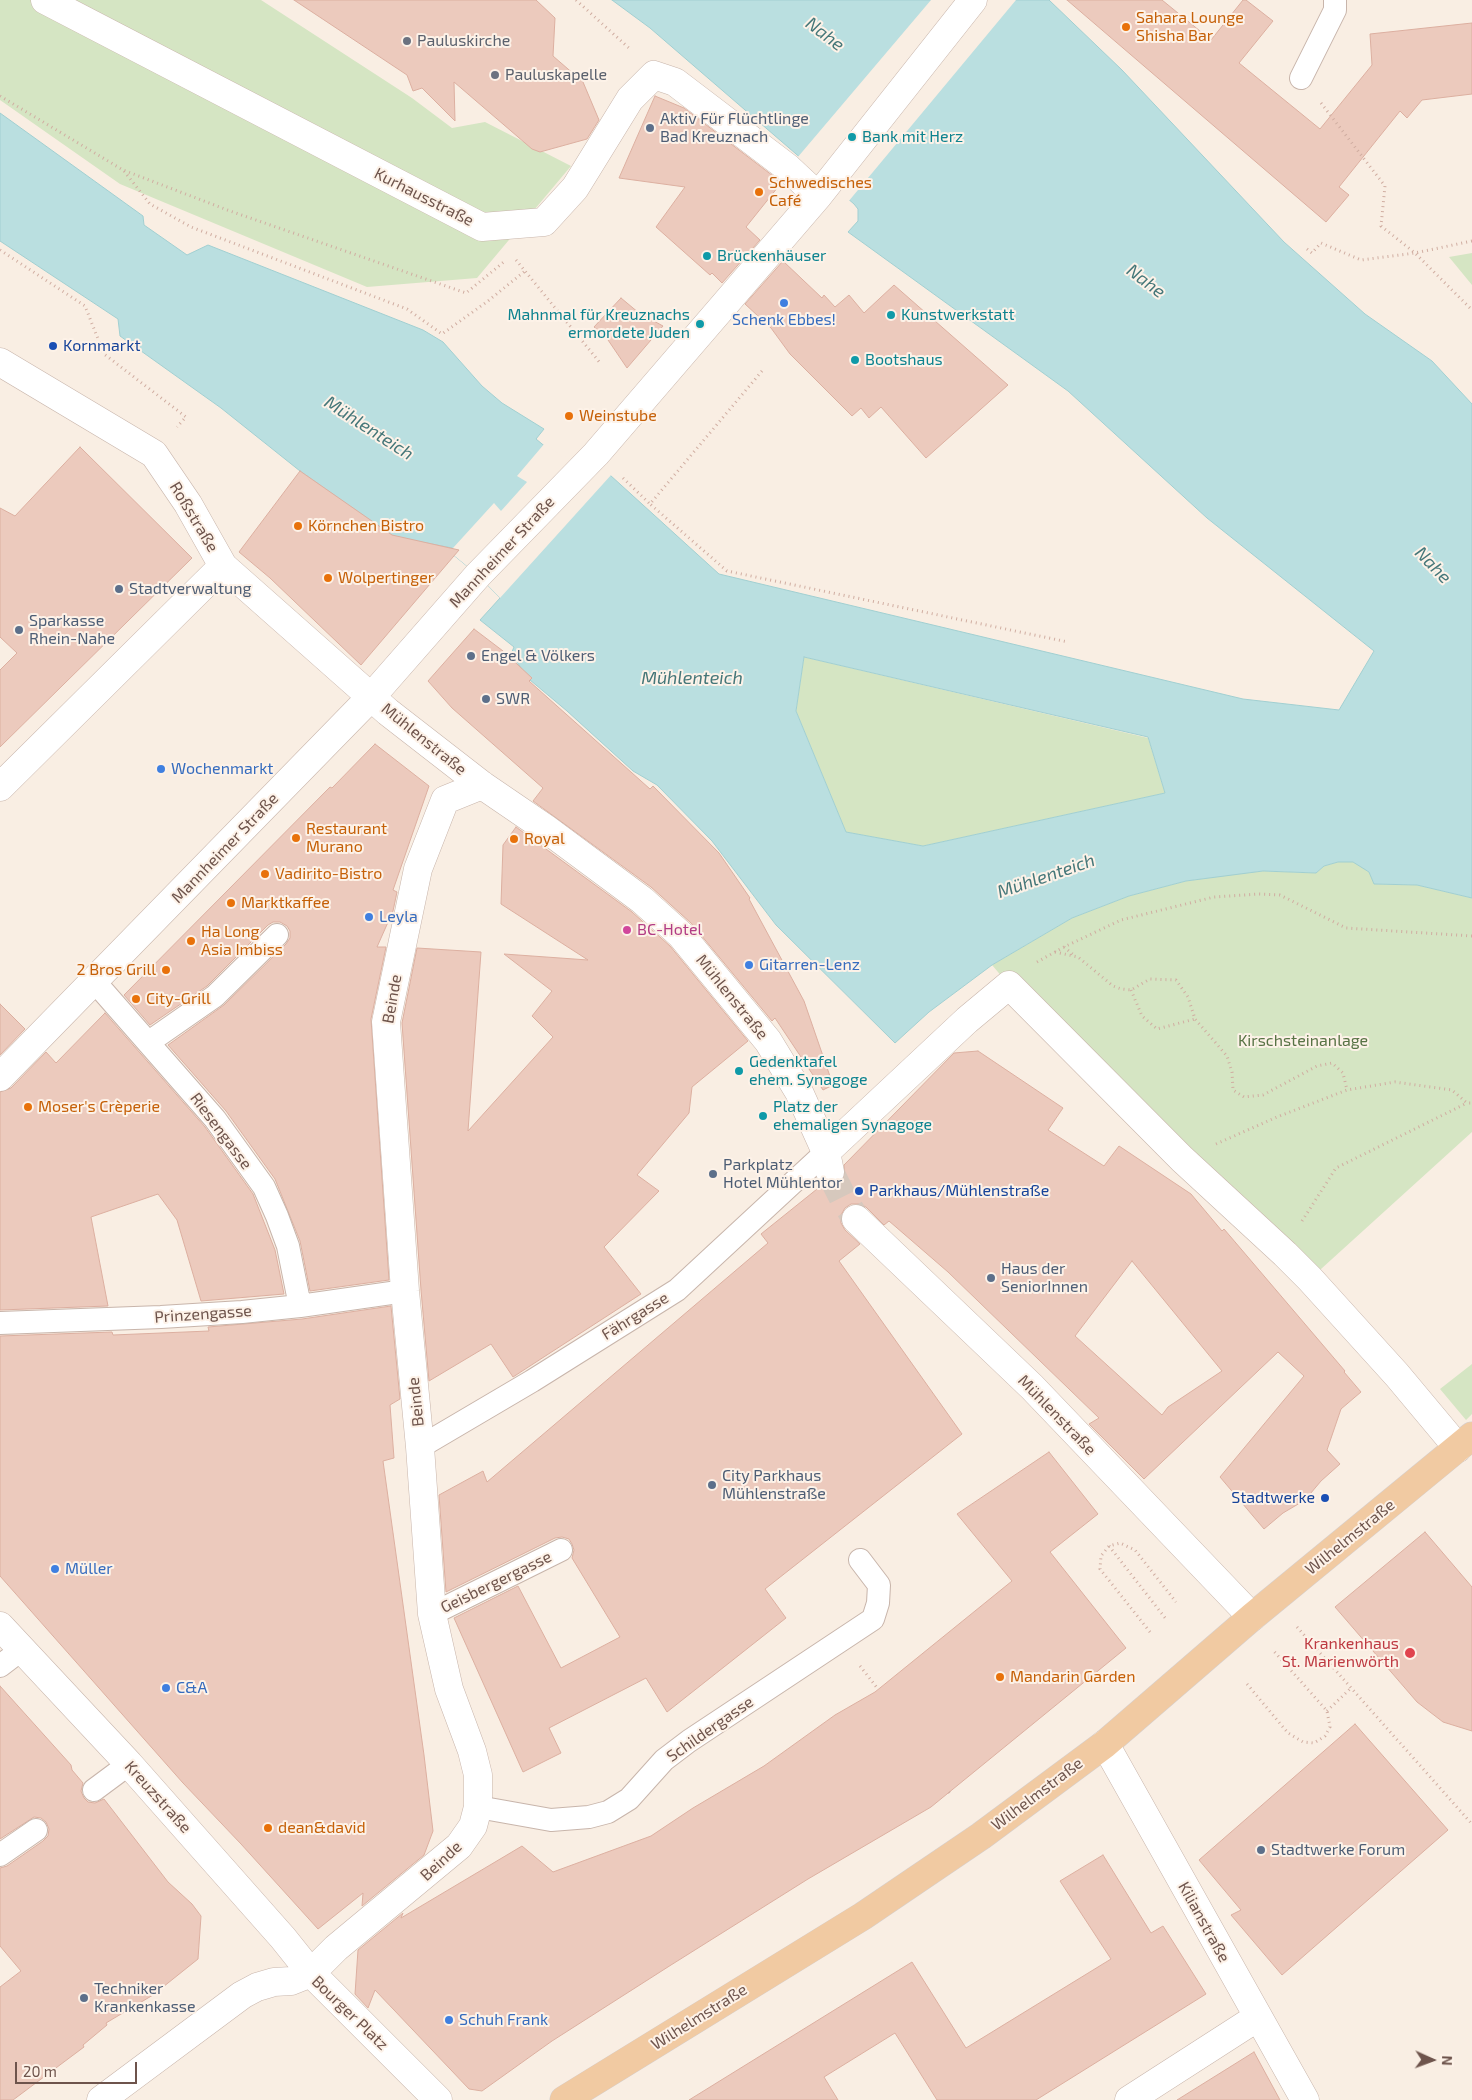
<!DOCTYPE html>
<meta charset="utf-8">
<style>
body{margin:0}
#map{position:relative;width:1472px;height:2100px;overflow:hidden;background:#f9eee3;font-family:"Exo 2",sans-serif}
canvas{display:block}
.north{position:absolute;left:1407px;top:2035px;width:50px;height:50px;-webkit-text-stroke:4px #fdf2e8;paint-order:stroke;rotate:92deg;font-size:14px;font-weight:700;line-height:20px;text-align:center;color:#6e544c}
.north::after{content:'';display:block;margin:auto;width:18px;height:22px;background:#6e544c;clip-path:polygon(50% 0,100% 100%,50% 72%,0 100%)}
.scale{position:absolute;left:15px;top:2062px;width:122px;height:22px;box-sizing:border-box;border:2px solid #6e544c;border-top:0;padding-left:6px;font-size:15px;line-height:18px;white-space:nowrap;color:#6e544c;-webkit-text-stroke:4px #fdf2e8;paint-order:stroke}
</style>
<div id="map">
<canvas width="1472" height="2100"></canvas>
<div class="north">N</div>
<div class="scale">20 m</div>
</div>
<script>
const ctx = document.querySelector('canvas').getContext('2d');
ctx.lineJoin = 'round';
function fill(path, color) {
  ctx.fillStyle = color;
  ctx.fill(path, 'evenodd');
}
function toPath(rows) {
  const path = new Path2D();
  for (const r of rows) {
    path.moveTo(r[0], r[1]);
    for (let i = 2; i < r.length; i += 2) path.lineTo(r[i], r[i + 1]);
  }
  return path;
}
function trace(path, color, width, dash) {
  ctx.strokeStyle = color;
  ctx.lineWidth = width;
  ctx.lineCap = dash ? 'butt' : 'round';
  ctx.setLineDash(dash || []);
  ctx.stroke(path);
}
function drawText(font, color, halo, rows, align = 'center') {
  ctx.font = font + ' "Exo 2",sans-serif';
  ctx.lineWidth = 4;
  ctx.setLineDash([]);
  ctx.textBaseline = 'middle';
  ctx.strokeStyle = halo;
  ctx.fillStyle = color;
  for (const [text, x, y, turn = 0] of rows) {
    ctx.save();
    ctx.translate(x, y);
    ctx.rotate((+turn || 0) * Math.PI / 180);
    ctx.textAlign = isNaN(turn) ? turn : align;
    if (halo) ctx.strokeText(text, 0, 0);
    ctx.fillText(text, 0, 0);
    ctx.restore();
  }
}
const green = toPath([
 [0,0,261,0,412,98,452,128,485,122,571,166,477,278,367,287,120,184,0,100],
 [1472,253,1472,285,1449,257],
 [804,657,1148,738,1165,793,923,846,846,832,796,711],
 [1338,862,1353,862,1362,866,1369,872,1375,884,1417,885,1472,898,1472,1132,1310,1279,1009,985,992,965,1072,918,1129,896,1186,881,1231,874,1263,871,1316,873,1324,866],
 [1472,1364,1472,1414,1466,1420,1440,1389]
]);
const water = toPath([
 [612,0,1049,0,1122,70,1284,242,1365,314,1432,361,1472,404,1472,898,1417,885,1374,884,1369,872,1353,862,1338,862,1324,866,1316,873,1263,871,1186,881,1129,896,1072,918,992,965,929,1012,895,1043,776,925,712,841,657,785,633,771,567,711,530,680,511,654,514,647,480,620,500,598,478,575,451,553,452,548,416,541,412,550,300,471,221,408,120,336,118,319,0,241,0,113,143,216,144,225,187,255,208,245,423,330,443,342,482,386,502,403,544,429,536,439,564,462,610,475,719,574,1243,699,1339,710,1374,651,1207,518,1068,391,848,232,858,221,858,209,854,204,650,28,612,0],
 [804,657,1148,737,1165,793,923,846,846,832,796,711,804,657]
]);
const pier = toPath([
 [931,0,1016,0,848,202,797,158],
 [545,443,564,458,573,448,575,448,612,474,500,598,478,575,451,553,453,548,494,503,501,511,527,482,517,476]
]);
const building = toPath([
 [294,0,536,0,555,18,553,56,583,82,599,120,587,139,540,152,532,149,454,82,455,121,422,88,413,91,407,75,294,0],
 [1067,0,1162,0,1211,40,1243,0,1246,0,1273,21,1239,63,1320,129,1372,65,1370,34,1472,23,1472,94,1422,100,1407,118,1400,111,1339,187,1349,195,1326,222,1067,0],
 [655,96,684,108,777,179,778,187,746,227,760,240,722,283,712,273,710,275,656,227,685,187,619,178,655,96],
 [783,261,822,298,824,295,835,307,849,295,864,313,894,285,1008,385,926,458,881,407,869,418,861,408,852,416,790,354,771,328,745,304,783,261],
 [621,298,639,313,663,326,627,368,606,337,594,327,621,298],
 [80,447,192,558,0,747,0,670,17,653,0,637,0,508,15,516,80,447],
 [300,471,392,535,459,550,361,665,270,578,239,552,300,471],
 [474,629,503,651,532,678,529,681,650,789,653,786,719,853,750,898,749,899,804,1001,833,1085,823,1090,775,1018,772,1021,691,923,651,887,533,801,543,788,452,708,428,681,474,629],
 [375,744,429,786,393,890,397,892,393,911,377,947,386,947,371,1019,389,1280,310,1291,300,1241,275,1179,226,1111,168,1045,224,1005,286,944,290,938,290,931,287,926,280,922,273,922,268,925,207,986,150,1025,124,995,330,787,332,788,375,744],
 [516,827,632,912,670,946,748,1041,692,1087,689,1113,637,1175,659,1191,604,1247,641,1294,513,1377,491,1344,429,1381,421,1290,402,1023,417,948,481,952,468,1131,553,1037,532,1016,552,991,504,954,588,960,501,904,503,845,516,827],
 [0,1004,25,1029,0,1055,0,1004],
 [105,1013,205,1127,253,1194,275,1250,284,1294,201,1301,177,1220,158,1194,91,1217,108,1306,0,1310,0,1092,11,1088,46,1052,56,1063,105,1013],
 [978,1051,1063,1108,1048,1130,1104,1166,1119,1146,1191,1194,1222,1231,1224,1229,1345,1371,1344,1372,1361,1392,1341,1409,1327,1450,1340,1464,1321,1481,1305,1500,1283,1513,1264,1529,1220,1477,1304,1376,1278,1352,1144,1479,1089,1424,1099,1418,948,1272,889,1221,884,1225,866,1207,859,1204,851,1204,845,1208,841,1215,841,1223,845,1230,860,1244,839,1261,962,1434,765,1589,786,1618,667,1712,646,1678,549,1728,561,1753,523,1772,454,1618,518,1586,561,1668,620,1637,572,1558,574,1550,572,1544,569,1539,562,1537,555,1538,446,1592,439,1495,483,1471,487,1482,768,1243,761,1234,822,1185,833,1187,841,1183,845,1177,844,1165,954,1053,978,1051],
 [1132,1261,1222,1371,1168,1407,1162,1415,1075,1336,1132,1261],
 [391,1306,400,1399,390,1405,394,1458,383,1461,424,1755,433,1831,424,1855,362,1906,363,1893,318,1929,241,1844,183,1783,0,1576,0,1336,112,1332,113,1335,209,1331,208,1327,302,1319,391,1306],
 [1049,1452,1098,1514,1050,1552,1126,1648,931,1807,808,1879,671,1965,552,2041,482,2091,469,2089,375,1990,368,2008,355,1994,358,1950,403,1913,401,1918,522,1846,553,1872,651,1836,693,1808,764,1766,835,1715,875,1692,1012,1581,957,1514,1049,1452],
 [1425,1532,1472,1587,1472,1731,1443,1722,1417,1702,1335,1607,1425,1532],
 [0,1686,71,1765,72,1770,83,1783,81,1791,84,1798,88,1802,95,1803,104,1799,168,1882,192,1904,201,1916,198,1959,153,1995,106,2023,107,2025,83,2045,84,2047,13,2100,0,2100,0,1987,21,1971,0,1946,0,1868,7,1866,43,1841,48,1836,49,1829,46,1822,41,1818,34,1817,0,1839,0,1686],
 [1355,1724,1448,1830,1282,1975,1231,1915,1241,1910,1199,1860,1355,1724],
 [1103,1855,1151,1933,1163,1926,1206,1994,1036,2100,937,2100,895,2033,824,2077,838,2100,689,2100,912,1962,966,2048,1111,1959,1060,1881,1103,1855],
 [1254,2052,1280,2100,1177,2100,1254,2052]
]);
const streetTunnel = toPath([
 [830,1172,843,1198,856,1219]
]);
const path = toPath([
 [576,0,630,49],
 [0,96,123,170,230,211,466,293,505,261],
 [1321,103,1385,186,1381,226,1415,253,1472,310],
 [124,171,150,204,191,227,407,309,442,334,488,301,525,271],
 [1307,249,1312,253,1321,243,1361,260,1415,253,1472,241],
 [0,250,85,306,104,354,186,417,177,427],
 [516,260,601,364],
 [762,371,650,504,727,571,1068,642],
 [623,478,650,504],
 [1064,947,1075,956],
 [1055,952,1078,957,1113,986,1121,989,1131,990,1150,979,1176,980,1188,997,1195,1019,1227,1056,1232,1072,1233,1090,1244,1097,1263,1095,1317,1066,1332,1063,1343,1073,1347,1090],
 [1037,962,1064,947,1121,920,1214,897,1259,894,1280,895,1346,928,1472,936],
 [1131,990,1142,1016,1157,1029,1195,1019],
 [1216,1144,1277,1117,1347,1090,1395,1082,1452,1090,1467,1103,1472,1103],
 [1302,1221,1336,1168,1467,1103],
 [1109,1546,1166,1619],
 [1297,1627,1472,1824],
 [1150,1632,1100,1569,1101,1556,1109,1546,1120,1543,1135,1550,1176,1602],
 [860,1666,878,1689],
 [1247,1684,1288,1733,1303,1742,1314,1743,1325,1736,1330,1727,1327,1711,1272,1649],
 [1327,1711,1351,1688],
 [949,1792,951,1794]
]);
const lane = toPath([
 [1301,78,1335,10,1335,0],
 [95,982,215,1119,264,1187,277,1216,288,1246,300,1306],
 [149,1042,215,996,277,935],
 [0,1323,161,1317,242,1312,300,1306,405,1291],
 [420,1447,532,1381,677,1290,826,1152],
 [432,1614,561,1550],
 [0,1666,21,1650],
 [94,1790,129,1764],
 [478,1807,551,1820,589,1817,608,1812,629,1799,664,1760,689,1741,873,1619,878,1603,879,1585,860,1560],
 [0,1855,36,1830]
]);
const street = toPath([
 [45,0,482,227,544,222,575,188,630,99,654,75,675,82,788,168,818,196],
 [0,362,154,454,188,504,223,566,388,712,482,785,545,828,642,900,681,935,768,1041,799,1092,826,1152,830,1172],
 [0,787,223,566],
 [0,1077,372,696,478,575,596,454,818,196,973,0],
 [826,1152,967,1020,1009,985,1182,1159,1285,1254,1310,1279,1397,1375,1458,1448],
 [856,1219,1032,1387,1252,1617],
 [0,1626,129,1764,283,1938,311,1973,438,2100],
 [1105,1744,1305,2100],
 [101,2100,242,1995,257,1987,274,1982,291,1981,311,1973,336,1948,459,1846,473,1826,478,1807,478,1775,472,1751,449,1689,432,1614,420,1447,405,1291,386,1022,418,869,445,800,482,785],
 [1129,2100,1258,2017]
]);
const primary = toPath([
 [564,2100,863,1916,981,1836,1105,1744,1252,1617,1472,1436]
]);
const markers = [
 [1126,27,5,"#e8710a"],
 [407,41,5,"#6b7280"],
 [495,75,5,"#6b7280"],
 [650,128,5,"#5c6f8a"],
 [852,137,5,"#0f9aa8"],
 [759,192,5,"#e8710a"],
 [707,256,5,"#0f9aa8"],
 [784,303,5,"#3f7fe0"],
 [891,315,5,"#0f9aa8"],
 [700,324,5,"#0f9aa8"],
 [53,346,5,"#1a4fb4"],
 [855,360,5,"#0f9aa8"],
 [569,416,5,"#e8710a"],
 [298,526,5,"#e8710a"],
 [328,578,5,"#e8710a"],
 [119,589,5,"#5c6f8a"],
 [19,630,5,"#5c6f8a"],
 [471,656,5,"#5c6f8a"],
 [486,699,5,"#5c6f8a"],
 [161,769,5,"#3f7fe0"],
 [296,838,5,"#e8710a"],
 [514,839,5,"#e8710a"],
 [265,874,5,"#e8710a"],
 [231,903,5,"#e8710a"],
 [369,917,5,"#3f7fe0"],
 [627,930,5,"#d1479c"],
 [191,941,5,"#e8710a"],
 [749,965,5,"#3f7fe0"],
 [166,970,5,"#e8710a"],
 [136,999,5,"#e8710a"],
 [739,1071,5,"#0f9aa8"],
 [28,1107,5,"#e8710a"],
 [763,1116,5,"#0f9aa8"],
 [713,1174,5,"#5c6f8a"],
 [859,1191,5,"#1a4fb4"],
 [991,1278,5,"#5c6f8a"],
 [712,1485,5,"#5c6f8a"],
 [1325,1498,5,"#1a4fb4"],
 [55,1569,5,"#3f7fe0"],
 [1410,1653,6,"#e0444e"],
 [1000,1677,5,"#e8710a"],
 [166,1688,5,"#3f7fe0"],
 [268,1828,5,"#e8710a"],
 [1261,1850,5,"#5c6f8a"],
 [84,1998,5,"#5c6f8a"],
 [449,2020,5,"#3f7fe0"]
];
const foodNames = [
 ["Sahara Lounge",1136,18],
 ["Shisha Bar",1136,36],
 ["Schwedisches",769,183],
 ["Café",769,201],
 ["Weinstube",579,416],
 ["Körnchen Bistro",308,526],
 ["Wolpertinger",338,578],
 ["Restaurant",306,829],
 ["Murano",306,847],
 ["Royal",524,839],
 ["Vadirito-Bistro",275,874],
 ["Marktkaffee",241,903],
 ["Ha Long",201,932],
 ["Asia Imbiss",201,950],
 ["2 Bros Grill",156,970,"right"],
 ["City-Grill",146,999],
 ["Moser's Crèperie",38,1107],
 ["Mandarin Garden",1010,1677],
 ["dean&david",278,1828]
];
const worshipNames = [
 ["Pauluskirche",417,41],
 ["Pauluskapelle",505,75]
];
const serviceNames = [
 ["Aktiv Für Flüchtlinge",660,119],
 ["Bad Kreuznach",660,137],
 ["Stadtverwaltung",129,589],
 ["Sparkasse",29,621],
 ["Rhein-Nahe",29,639],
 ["Engel & Völkers",481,656],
 ["SWR",496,699],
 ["Parkplatz",723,1165],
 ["Hotel Mühlentor",723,1183],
 ["Haus der",1001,1269],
 ["SeniorInnen",1001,1287],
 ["City Parkhaus",722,1476],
 ["Mühlenstraße",722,1494],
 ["Stadtwerke Forum",1271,1850],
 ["Techniker",94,1989],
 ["Krankenkasse",94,2007]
];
const cultureNames = [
 ["Bank mit Herz",862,137],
 ["Brückenhäuser",717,256],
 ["Mahnmal für Kreuznachs",690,315,"right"],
 ["ermordete Juden",690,333,"right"],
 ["Kunstwerkstatt",901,315],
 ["Bootshaus",865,360],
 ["Gedenktafel",749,1062],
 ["ehem. Synagoge",749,1080],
 ["Platz der",773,1107],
 ["ehemaligen Synagoge",773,1125]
];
const streetNames = [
 ["Kurhausstraße",424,197,27],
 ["Roßstraße",194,517,59],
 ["Mannheimer Straße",502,552,-47],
 ["Mühlenstraße",424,739,39],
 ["Mannheimer Straße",225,848,-46],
 ["Mühlenstraße",732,997,51],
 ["Beinde",392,999,-80],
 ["Riesengasse",221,1131,53],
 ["Prinzengasse",203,1314,-4],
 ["Fährgasse",635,1316,-32],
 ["Beinde",416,1402,-96],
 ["Mühlenstraße",1057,1415,46],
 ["Wilhelmstraße",1350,1537,-39],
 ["Geisbergergasse",496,1582,-26],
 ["Schildergasse",710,1729,-35],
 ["Wilhelmstraße",1037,1794,-37],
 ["Kreuzstraße",158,1797,48],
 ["Beinde",441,1861,-43],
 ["Kilianstraße",1204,1922,61],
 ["Bourger Platz",350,2013,44],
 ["Wilhelmstraße",699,2017,-32]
];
const shopNames = [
 ["Schenk Ebbes!",784,320,"center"],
 ["Wochenmarkt",171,769],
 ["Leyla",379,917],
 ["Gitarren-Lenz",759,965],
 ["Müller",65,1569],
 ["C&A",176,1688],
 ["Schuh Frank",459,2020]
];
const transitNames = [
 ["Kornmarkt",63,346],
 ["Parkhaus/Mühlenstraße",869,1191],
 ["Stadtwerke",1315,1498,"right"]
];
const hotelNames = [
 ["BC-Hotel",637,930]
];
const parkNames = [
 ["Kirschsteinanlage",1303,1041]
];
const healthNames = [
 ["Krankenhaus",1399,1644],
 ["St. Marienwörth",1399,1662]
];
const waterNames = [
 ["Nahe",825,34,37],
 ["Nahe",1146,281,37],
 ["Mühlenteich",369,428,33],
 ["Nahe",1433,565,46],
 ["Mühlenteich",692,678],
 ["Mühlenteich",1046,876,-19]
];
fill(green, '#d5e5c3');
fill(water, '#badfe0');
trace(water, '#a1cfd1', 1);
fill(pier, '#f9eee3');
fill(building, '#eccabd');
trace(building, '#dcafa0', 1);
trace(streetTunnel, '#d6c8bd', 28, [28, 14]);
trace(lane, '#c8b5ab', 24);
trace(street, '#c8b5ab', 29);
trace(primary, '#d6cfcd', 29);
trace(path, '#d0ada1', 3, [1, 4]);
trace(lane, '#fff', 22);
trace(street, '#fff', 28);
trace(primary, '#f1caa2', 28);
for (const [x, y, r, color] of markers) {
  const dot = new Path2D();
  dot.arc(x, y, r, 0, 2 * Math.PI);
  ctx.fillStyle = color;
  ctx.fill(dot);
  trace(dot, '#fdf2e8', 2);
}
drawText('16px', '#c56008', '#fdf2e8', foodNames, 'left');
drawText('16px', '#5b616d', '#fdf2e8', worshipNames, 'left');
drawText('16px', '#4e5e75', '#fdf2e8', serviceNames, 'left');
drawText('16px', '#0d838f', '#fdf2e8', cultureNames, 'left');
drawText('16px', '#6e544c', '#fdf2e8', streetNames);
drawText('16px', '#366cbe', '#fdf2e8', shopNames, 'left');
drawText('16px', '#164399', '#fdf2e8', transitNames, 'left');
drawText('16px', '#b23c85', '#fdf2e8', hotelNames, 'left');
drawText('16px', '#587345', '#fdf2e8', parkNames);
drawText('16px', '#be3a42', '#fdf2e8', healthNames, 'right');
drawText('italic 18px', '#457779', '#fdf2e8', waterNames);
</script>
